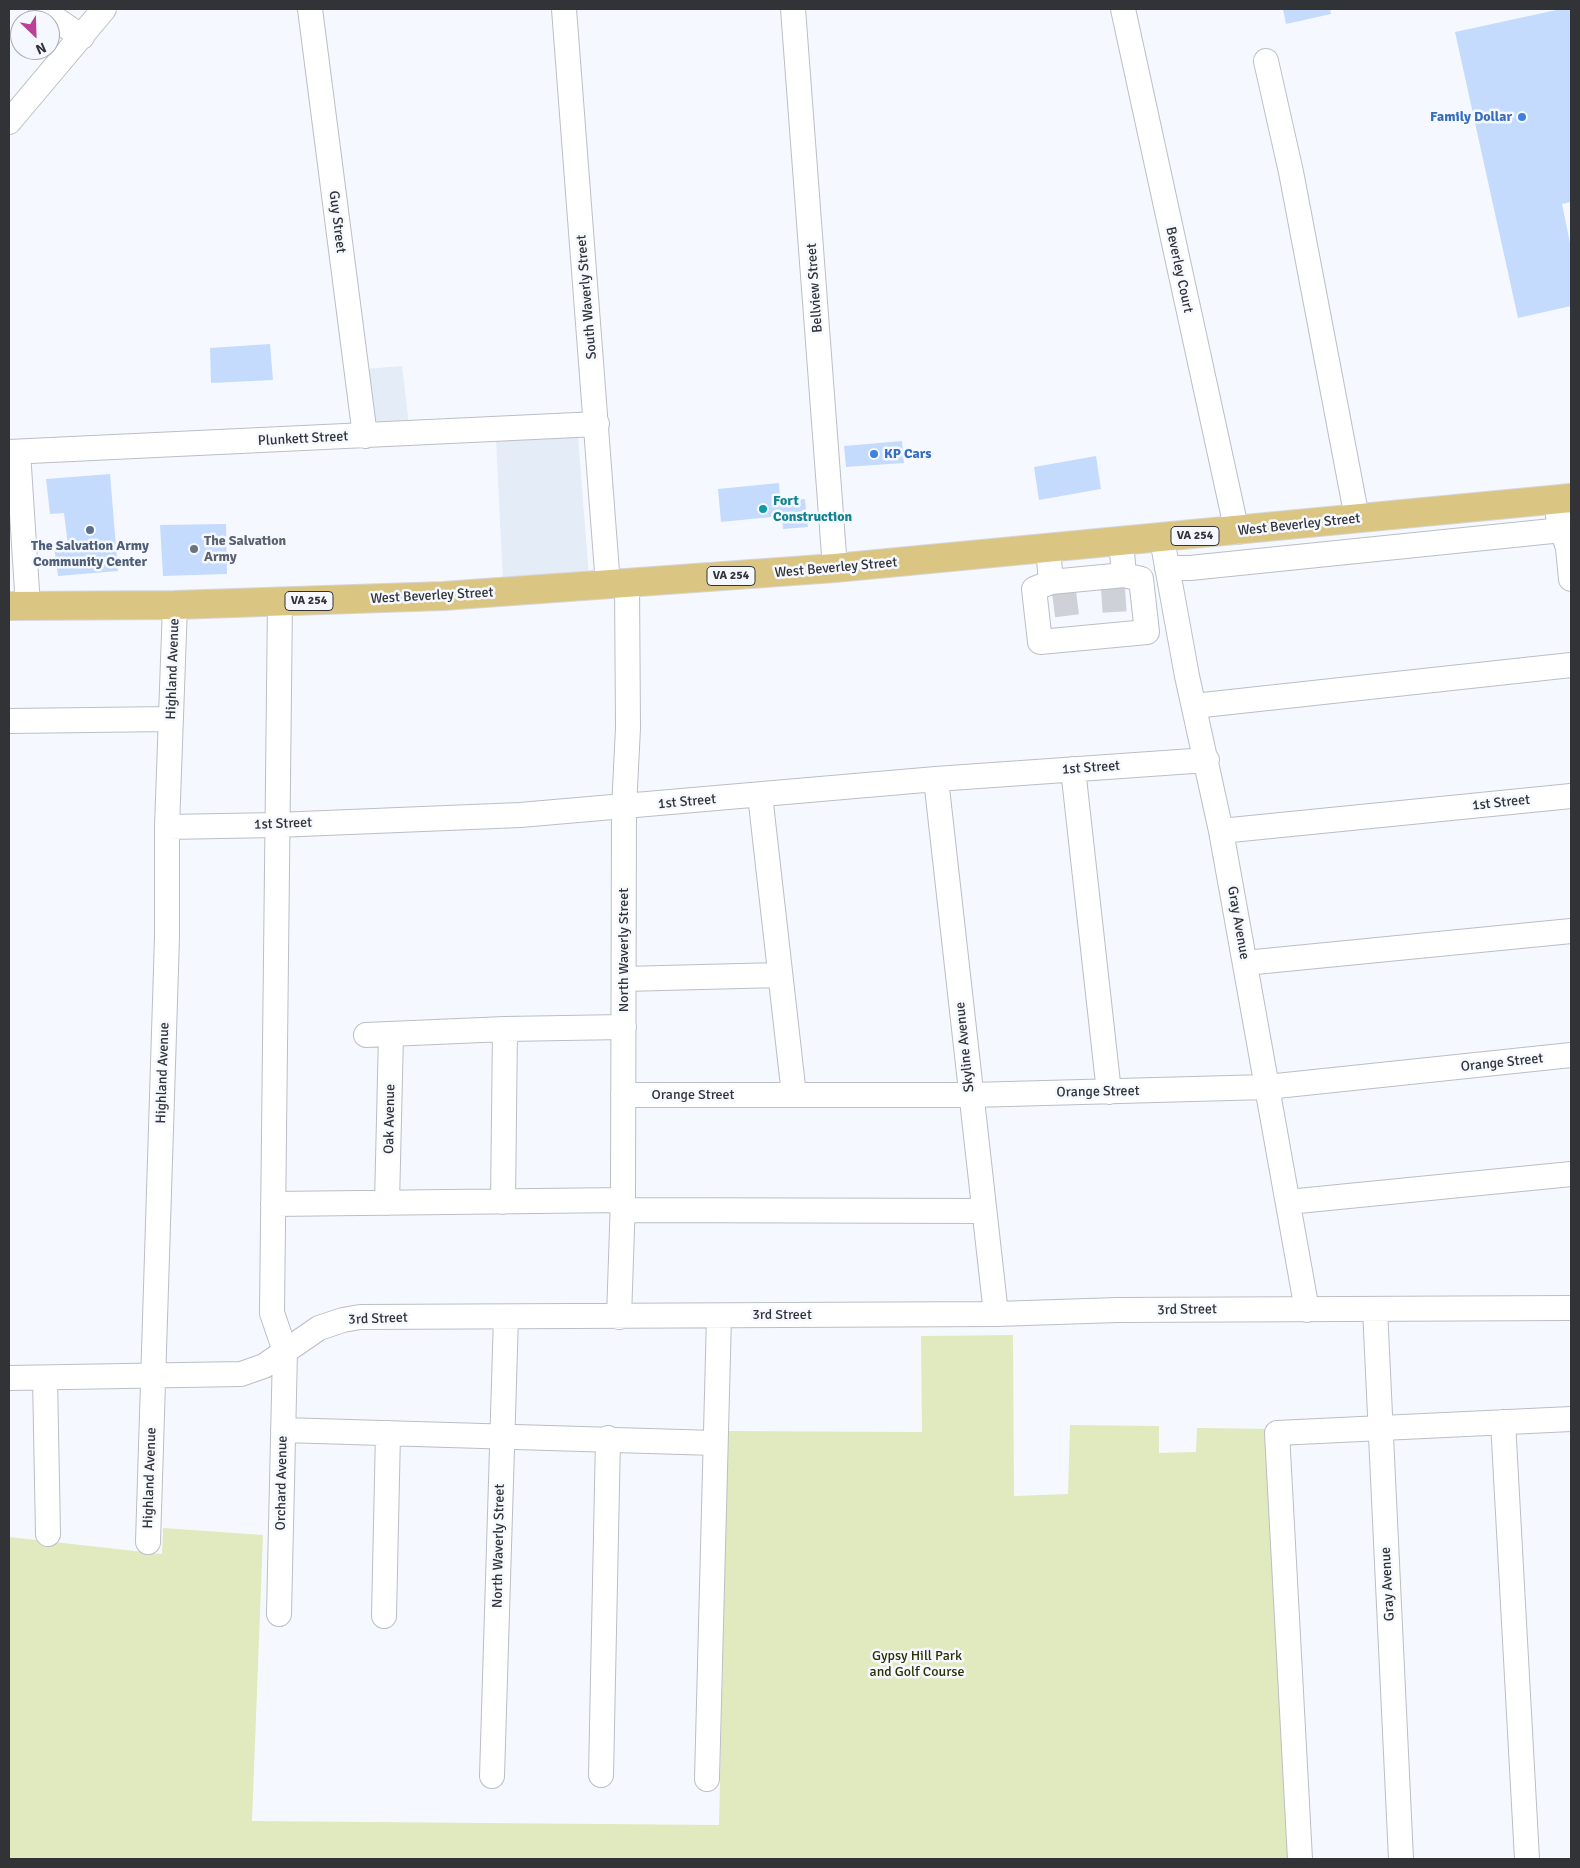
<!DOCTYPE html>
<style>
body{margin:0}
#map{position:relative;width:1580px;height:1868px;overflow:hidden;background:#f5f9ff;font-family:Signika,sans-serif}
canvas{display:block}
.frame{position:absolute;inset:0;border:10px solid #323336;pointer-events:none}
.north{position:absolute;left:10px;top:10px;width:50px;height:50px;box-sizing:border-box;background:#f5f9ff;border:1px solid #a7aaaf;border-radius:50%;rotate:156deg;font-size:14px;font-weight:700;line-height:20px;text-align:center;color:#323336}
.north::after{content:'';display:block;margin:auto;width:18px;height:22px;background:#bb4194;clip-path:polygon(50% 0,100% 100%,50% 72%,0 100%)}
</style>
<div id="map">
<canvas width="1580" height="1868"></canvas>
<div class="frame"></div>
<div class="north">N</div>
</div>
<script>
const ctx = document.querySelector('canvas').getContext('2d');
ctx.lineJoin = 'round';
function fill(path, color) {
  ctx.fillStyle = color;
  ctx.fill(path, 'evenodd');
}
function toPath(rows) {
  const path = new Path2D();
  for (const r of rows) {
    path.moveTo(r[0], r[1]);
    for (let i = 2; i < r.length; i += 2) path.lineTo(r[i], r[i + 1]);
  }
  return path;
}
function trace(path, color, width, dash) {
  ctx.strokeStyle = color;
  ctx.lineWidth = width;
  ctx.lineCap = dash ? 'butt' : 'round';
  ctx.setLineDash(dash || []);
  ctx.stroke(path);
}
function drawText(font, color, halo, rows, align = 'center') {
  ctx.font = font + ' Signika,sans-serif';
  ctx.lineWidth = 5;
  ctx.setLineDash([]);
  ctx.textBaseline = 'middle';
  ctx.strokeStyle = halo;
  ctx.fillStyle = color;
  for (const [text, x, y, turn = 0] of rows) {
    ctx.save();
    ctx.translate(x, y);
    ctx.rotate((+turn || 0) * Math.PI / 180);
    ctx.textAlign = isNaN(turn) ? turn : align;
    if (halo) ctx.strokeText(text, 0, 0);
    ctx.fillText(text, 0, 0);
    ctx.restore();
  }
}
const built = toPath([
 [402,366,409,425,371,426,364,369],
 [578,436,589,577,503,583,496,440]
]);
const green = toPath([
 [1013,1335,1014,1496,1068,1494,1070,1425,1159,1426,1159,1453,1196,1452,1197,1428,1273,1429,1295,1859,9,1859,9,1537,162,1554,163,1528,263,1535,252,1821,719,1825,728,1431,922,1432,921,1336]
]);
const building = toPath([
 [1283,9,1330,9,1331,14,1286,24],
 [1561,9,1571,9,1571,202,1562,204,1571,248,1571,306,1518,318,1455,32],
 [270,344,273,380,211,383,210,348],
 [902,441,904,463,846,467,844,446],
 [1096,456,1101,489,1039,500,1034,467],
 [110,474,118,571,58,576,54,546,68,546,64,513,50,514,46,479],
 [779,483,780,501,805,499,808,527,783,529,782,516,721,522,718,489],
 [226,524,227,574,163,576,160,525]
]);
const minorTunnel = toPath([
 [1113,588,1115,619],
 [1064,592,1068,623]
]);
const minor = toPath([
 [41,9,82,37],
 [310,9,365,436],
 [564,9,608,585],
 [793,9,835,568],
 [1123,9,1237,532],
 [1266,61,1291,172,1357,518],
 [9,122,104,9],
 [9,452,597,424],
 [18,452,28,606],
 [1558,516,1568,548,1571,579],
 [1162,539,1187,676,1221,831,1307,1310],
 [1048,549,1051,582,1124,575,1121,542],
 [1167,568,1190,568,1562,530],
 [1051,582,1034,589,1040,642,1147,632,1141,579,1124,575],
 [1194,706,1571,665],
 [9,721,171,719],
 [1073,769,1109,1092],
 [936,779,996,1314],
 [760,795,794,1095],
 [167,827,277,825,520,815,936,779,1207,760],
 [1221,831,1571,796],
 [1245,963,1571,931],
 [624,979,780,975],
 [366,1035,505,1029,624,1027],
 [623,1095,971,1095,1267,1087,1571,1055],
 [503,1202,505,1029],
 [1288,1202,1571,1174],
 [387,1203,391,1035],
 [273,1204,623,1200],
 [622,1210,984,1211],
 [1375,1309,1401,1859],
 [619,1317,623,1200,624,808,628,728,627,583],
 [9,1378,241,1374,264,1366,319,1328,343,1320,360,1317,996,1314,1118,1310,1571,1308],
 [45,1378,48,1534],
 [1503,1422,1527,1859],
 [283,1430,715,1443],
 [148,1542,167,937,167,827,175,605],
 [279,1614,285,1351,272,1313,280,602],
 [384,1616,388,1433],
 [601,1775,608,1438],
 [492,1776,506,1317],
 [707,1779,719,1316],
 [1300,1859,1277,1433,1571,1419]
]);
const major = toPath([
 [9,606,175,605,443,596,835,568,1571,498]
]);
const markers = [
 [1522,117,5,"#3f7fe0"],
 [874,454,5,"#3f7fe0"],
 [763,509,5,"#0f9aa8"],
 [90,530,5,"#5c6f8a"],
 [194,549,5,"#6b7280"]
];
const shields = [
 [1195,536,48],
 [731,576,48],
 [309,601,48]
];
const shieldNames = [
 ["VA 254",1195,536],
 ["VA 254",731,576],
 ["VA 254",309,601]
];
const shopNames = [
 ["Family Dollar",1512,117],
 ["KP Cars",884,454,"left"]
];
const streetNames = [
 ["Guy Street",337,222,83],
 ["Beverley Court",1179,270,78],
 ["Bellview Street",815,288,-94],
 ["South Waverly Street",587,297,-95],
 ["Plunkett Street",303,439,-3],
 ["West Beverley Street",1299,525,-6],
 ["West Beverley Street",836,568,-5],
 ["West Beverley Street",432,596,-3],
 ["Highland Avenue",173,669,-88],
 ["1st Street",1091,768,-4],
 ["1st Street",687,802,-5],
 ["1st Street",1501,803,-6],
 ["1st Street",283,824,-2],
 ["Gray Avenue",1238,923,80],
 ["North Waverly Street",624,950,-90],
 ["Skyline Avenue",965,1047,-96],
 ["Orange Street",1502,1063,-6],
 ["Highland Avenue",163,1073,-88],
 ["Orange Street",1098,1092,-1],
 ["Orange Street",693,1095],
 ["Oak Avenue",390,1119,-89],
 ["3rd Street",1187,1310,-1],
 ["3rd Street",782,1315],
 ["3rd Street",378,1319,-2],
 ["Highland Avenue",150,1478,-88],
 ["Orchard Avenue",282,1483,-89],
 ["North Waverly Street",499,1546,-89],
 ["Gray Avenue",1388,1584,-93]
];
const cultureNames = [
 ["Fort",773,501],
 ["Construction",773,517]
];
const worshipNames = [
 ["The Salvation",204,541],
 ["Army",204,557]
];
const serviceNames = [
 ["The Salvation Army",90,546],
 ["Community Center",90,562]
];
const parkNames = [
 ["Gypsy Hill Park",917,1656],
 ["and Golf Course",917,1672]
];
fill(built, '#e4ecf8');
fill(green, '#e1e9be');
fill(building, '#c5dbfd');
trace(minorTunnel, '#ced1d7', 24, [24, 12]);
trace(minor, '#bbbec4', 26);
trace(major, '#d6d6d7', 30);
trace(minor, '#fff', 24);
trace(major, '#dbc583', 28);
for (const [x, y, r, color] of markers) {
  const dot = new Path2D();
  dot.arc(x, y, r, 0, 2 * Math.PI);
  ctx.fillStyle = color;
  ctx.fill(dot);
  trace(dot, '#f5f9ff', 2);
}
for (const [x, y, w] of shields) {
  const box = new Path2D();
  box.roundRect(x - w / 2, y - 9.5, w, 19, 4);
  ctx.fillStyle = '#f5f9ff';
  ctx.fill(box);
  trace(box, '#323336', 1);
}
drawText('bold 12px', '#323336', null, shieldNames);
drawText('bold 14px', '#366cbe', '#f5f9ff', shopNames, 'right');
drawText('14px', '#323336', '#f5f9ff', streetNames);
drawText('bold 14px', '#0d838f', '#f5f9ff', cultureNames, 'left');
drawText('bold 14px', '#5b616d', '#f5f9ff', worshipNames, 'left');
drawText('bold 14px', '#4e5e75', '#f5f9ff', serviceNames);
drawText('14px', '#2b3000', '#f5f9ff', parkNames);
</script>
